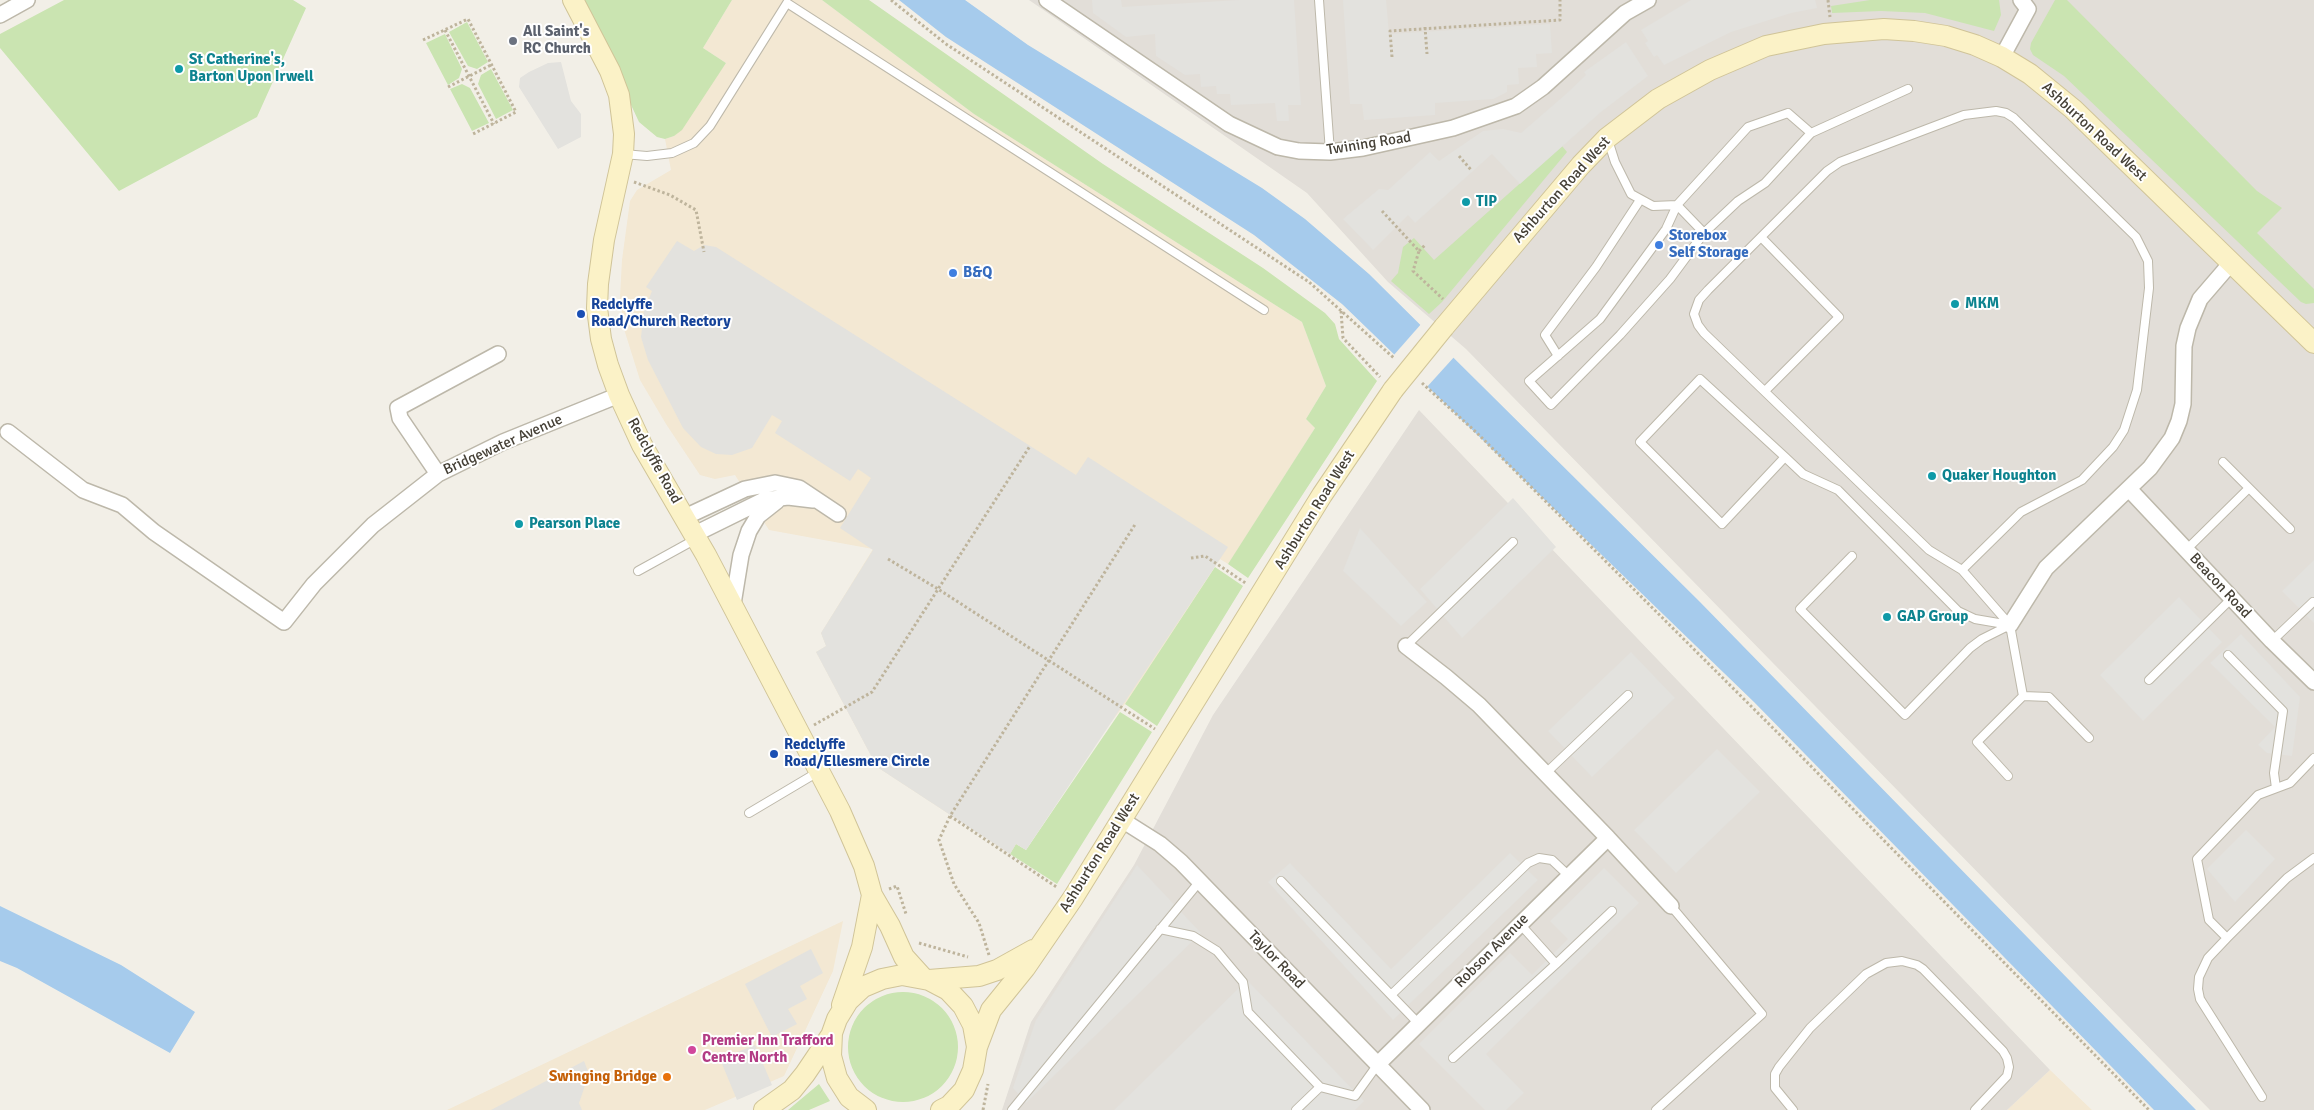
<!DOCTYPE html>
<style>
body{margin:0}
canvas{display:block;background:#f2efe7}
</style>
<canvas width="2314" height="1110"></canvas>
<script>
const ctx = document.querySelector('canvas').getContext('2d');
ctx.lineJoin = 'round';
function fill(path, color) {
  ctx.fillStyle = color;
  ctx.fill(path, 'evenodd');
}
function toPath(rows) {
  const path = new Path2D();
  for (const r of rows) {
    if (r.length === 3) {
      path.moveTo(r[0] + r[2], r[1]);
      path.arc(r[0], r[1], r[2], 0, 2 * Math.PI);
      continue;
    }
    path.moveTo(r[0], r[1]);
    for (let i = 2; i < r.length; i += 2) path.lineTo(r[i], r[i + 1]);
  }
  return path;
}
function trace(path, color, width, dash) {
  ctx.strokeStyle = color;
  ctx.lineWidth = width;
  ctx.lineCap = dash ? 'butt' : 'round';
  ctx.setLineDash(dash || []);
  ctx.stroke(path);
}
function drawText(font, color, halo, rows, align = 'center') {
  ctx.font = font + ' Signika,sans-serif';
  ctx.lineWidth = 4;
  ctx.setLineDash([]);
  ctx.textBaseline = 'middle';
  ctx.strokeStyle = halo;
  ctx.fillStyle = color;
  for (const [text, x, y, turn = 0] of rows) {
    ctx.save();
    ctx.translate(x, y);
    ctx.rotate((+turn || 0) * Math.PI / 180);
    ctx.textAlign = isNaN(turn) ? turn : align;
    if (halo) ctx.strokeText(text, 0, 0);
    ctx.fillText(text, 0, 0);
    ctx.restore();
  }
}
const commercial = toPath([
 [732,0,822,0,974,114,1302,322,1326,386,1306,419,1315,428,1237,551,1228,564,1220,559,1125,704,1010,854,877,767,816,652,826,646,821,633,873,549,769,530,735,475,715,479,700,475,666,424,640,380,624,329,620,297,622,260,630,201,637,190,671,170,665,139,674,136,726,63,703,48],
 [843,921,833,971,784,1076,705,1110,447,1110],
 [2050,1070,2092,1110,2007,1110]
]);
const industrial = toPath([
 [1029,0,2314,0,2314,1110,2210,1110,1466,349,1388,282,1307,193],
 [1419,410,2050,1070,2007,1110,1002,1110,1031,1022,1134,865,1213,715]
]);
const green = toPath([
 [64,0,293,0,306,8,257,117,119,191,0,48,0,34],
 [582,0,732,0,703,48,726,63,682,130,674,136,665,139,657,137,639,122],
 [822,0,869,0,1103,164,1263,268,1325,313,1335,324,1339,339,1377,381,1248,578,1228,564,1315,428,1306,419,1326,386,1302,322,974,114],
 [1870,0,1999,0,2001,15,1994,31,1925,13,1881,11,1832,13,1831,6],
 [2055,0,2067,0,2257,191,2282,208,2257,233,2314,289,2314,303,2306,304,2301,302,2064,76,2033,55,2030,49,2031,43],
 [467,22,488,62,477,69,468,66,449,32],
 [445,34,462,69,459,78,448,85,426,43],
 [491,69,513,110,496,119,478,84,481,75],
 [462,84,470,88,489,123,472,131,450,89],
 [1562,146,1567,152,1442,302,1429,314,1391,281,1398,273,1403,247,1414,238,1434,260],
 [1215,567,1243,586,1157,726,1125,704],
 [1120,712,1152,732,1057,884,1010,854,1016,844,1026,850],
 [903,1047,55],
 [819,1084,830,1101,809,1110,788,1110]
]);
const parking = toPath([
 [1092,0,1121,0,1122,7,1239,0,1294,0,1301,105,1288,105,1289,121,1277,121,1275,103,1231,105,1230,94,1217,94,1216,86,1201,87,1200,74,1185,75,1156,56,1155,34,1126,37,1093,13],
 [1343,0,1386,0,1389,34,1550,24,1552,53,1536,54,1537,67,1518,68,1519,84,1507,85,1507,92,1493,99,1435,103,1435,115,1364,120,1362,104,1350,104],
 [1691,0,1815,0,1817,8,1791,13,1731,32,1664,65,1657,55,1654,57,1645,43,1648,41,1641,30],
 [1626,42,1648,76,1601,112,1520,184,1492,154,1415,223,1408,215,1373,250,1343,219,1379,189,1388,190,1430,152,1439,161,1483,131,1503,129,1521,133,1566,94,1586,75,1584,72],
 [561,62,571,101,581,114,581,137,558,149,519,87,520,78,529,72,548,63],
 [677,241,694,251,704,245,716,247,1076,475,1088,457,1228,547,1026,850,1016,844,1010,854,877,767,816,652,826,646,821,633,873,550,840,528,871,478,858,469,850,481,775,433,782,421,772,415,752,448,732,455,716,454,701,447,683,428,648,360,641,337,644,311,652,291,646,287],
 [1513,498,1556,547,1462,638,1420,589],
 [1360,528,1427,602,1401,626,1343,571],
 [2314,560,2314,623,2282,591],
 [2179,597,2222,642,2143,721,2100,675],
 [2241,634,2300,697,2292,756,2267,753,2258,745,2275,727,2210,663],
 [1631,652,1675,698,1592,777,1548,731],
 [1717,749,1760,792,1676,873,1634,830],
 [2246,830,2275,859,2235,902,2207,869],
 [1510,853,1538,880,1393,1020,1268,882,1290,863,1391,969],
 [1137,865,1201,933,1026,1103,1013,1088,1036,1020],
 [1604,868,1639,903,1486,1054,1524,1093,1506,1110,1485,1110,1419,1044,1510,953,1532,975,1568,939,1550,921],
 [811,949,823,973,800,986,807,999,788,1009,797,1024,772,1037,745,984],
 [1247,980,1364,1101,1355,1110,1114,1110],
 [755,1045,772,1085,737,1100,720,1059],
 [584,1061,589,1074,579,1103,582,1110,491,1110]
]);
const water = toPath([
 [899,0,965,0,1028,45,1262,188,1305,219,1369,274,1700,602,2196,1110,2154,1110,1754,702,1342,304,1254,235,946,37],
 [0,906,121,965,195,1012,170,1053,17,968,0,961]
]);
const pier = toPath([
 [1422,323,1455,356,1426,388,1393,356]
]);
const path = toPath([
 [891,0,946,44,1309,282,1395,359],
 [1828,0,1830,17],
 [1425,27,1427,54],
 [445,30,494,124],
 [423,40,468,19,516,112,473,134],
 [1392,57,1390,31,1560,20,1560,0],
 [448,87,491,65],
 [1459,156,1472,171],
 [634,182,670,195,696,210,704,252],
 [1382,211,1419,251,1413,271,1443,299],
 [1419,251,1425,245],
 [1341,311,1343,338,1380,377],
 [1422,383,1477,433,1797,752,2149,1110],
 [1191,558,1205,556,1247,584],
 [888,559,938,589,1155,729],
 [814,725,872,692,1030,446],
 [950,816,1058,888],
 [889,889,897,886,906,914],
 [919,943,968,957],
 [989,955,979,923,954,884,939,840,950,816,1136,523],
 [983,1110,988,1084]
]);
const lane = toPath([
 [1319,0,1330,152],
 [1788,113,1811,133,1765,183,1738,201,1704,233,1670,279,1620,335,1551,405,1529,381,1600,319,1666,229,1677,205,1748,127,1788,113],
 [1811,133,1908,89],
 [1608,140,1615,162,1631,194,1653,206,1677,205],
 [623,154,647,156,672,153,694,143,710,126,787,3,1264,310],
 [1677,205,1704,233],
 [1761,237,1839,317,1765,391],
 [1558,356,1545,335,1596,267,1640,200],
 [1785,457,1722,524,1640,442,1700,379,1785,457,1803,474,1838,490,1958,611,1975,619,2010,625],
 [2223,462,2290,529],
 [2186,550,2249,488],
 [1852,556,1800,609,1905,715,1970,648,1982,639,2010,625],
 [1962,570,2021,512,2082,480,2113,447,2124,430,2137,390,2149,288,2148,261,2136,237,2014,118,2006,113,1996,111,1964,115,1840,162,1827,171,1708,290,1699,300,1694,314,1698,325,1704,333,1929,550,1962,570,2010,625,2023,696,1977,742,2008,776],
 [638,571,696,539],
 [2272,641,2313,602],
 [1406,646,1513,542],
 [2228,655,2283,711,2274,773,2276,788],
 [2149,680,2232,598],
 [2023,696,2049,697,2089,738],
 [1546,773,1628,695],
 [749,813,818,772],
 [1281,881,1419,1024],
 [1160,929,1193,936,1217,951,1243,982,1248,1012,1320,1087,1296,1110],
 [2227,938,2209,920,2197,859,2258,795,2290,783,2314,758],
 [1556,964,1612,911],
 [1391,995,1528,863,1539,858,1552,860,1569,876],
 [1453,1058,1556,964,1520,924],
 [1320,1087,1355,1096,1378,1064],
 [2262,1097,2200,999,2198,989,2199,977,2208,958,2227,938,2287,878,2314,858],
 [1012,1110,1200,881],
 [1656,1110,1762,1014,1671,906],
 [1793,1110,1775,1088,1775,1074,1779,1067,1810,1028,1866,974,1886,963,1902,961,1917,965,1923,969,2003,1051,2007,1058,2009,1067,2007,1076,1975,1110]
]);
const street = toPath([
 [1047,0,1229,124,1278,147,1299,151,1330,152,1363,148,1453,128,1516,106,1543,87,1625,13,1648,0],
 [0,15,27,0],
 [2002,57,2028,9,2021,0],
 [8,432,83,490,122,505,154,532,284,622,314,584,373,525,438,474,503,442,619,395],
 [438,474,400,418,398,408,498,354],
 [2129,489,2272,641,2314,682],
 [685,517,745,489,775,483,799,488,838,514],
 [695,534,764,500,788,497,813,500],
 [733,604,741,555,749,531,758,516,777,501],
 [2010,625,2046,568,2150,468,2172,438,2179,421,2183,404,2184,346,2188,328,2200,299,2231,263],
 [1406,646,1446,677,1479,705,1608,838,1671,906],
 [1122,820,1160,844,1181,862,1422,1110],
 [1378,1064,1608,838]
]);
const secondary = toPath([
 [573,0,610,71,619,95,624,134,623,154,604,240,598,284,597,308,601,339,608,365,619,395,642,445,706,555,840,811,864,866,872,895,890,926,904,957,923,978],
 [1444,327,1581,165,1607,138,1658,99,1710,70,1766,46,1824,34,1884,29,1914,31,1946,36,1975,45,2002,57,2030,74,2073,109,2314,343],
 [929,980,979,976,997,970,1033,950],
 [842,1005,862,947,872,895],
 [977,1047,991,1010,1025,968,1073,898,1322,495,1393,390],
 [764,1110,792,1090,805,1074,832,1034],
 [866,1110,849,1097,837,1078,831,1056,832,1033,837,1019,848,1001,863,987,882,979,902,975,929,980,948,990,963,1006,973,1025,977,1047,973,1070,964,1090,949,1106,941,1110]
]);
const secondaryBridge = toPath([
 [1393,390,1444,327]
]);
const markers = [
 [513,41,5,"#6b7280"],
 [179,69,5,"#0f9aa8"],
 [1466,202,5,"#0f9aa8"],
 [1659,245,5,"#3f7fe0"],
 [953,273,5,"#3f7fe0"],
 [1955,304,5,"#0f9aa8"],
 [581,314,5,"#1a4fb4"],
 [1932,476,5,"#0f9aa8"],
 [519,524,5,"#0f9aa8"],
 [1887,617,5,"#0f9aa8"],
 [774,754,5,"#1a4fb4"],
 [692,1050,5,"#d1479c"],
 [667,1077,5,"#e8710a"]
];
const worshipNames = [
 ["All Saint's",523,32],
 ["RC Church",523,49]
];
const cultureNames = [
 ["St Catherine's,",189,60],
 ["Barton Upon Irwell",189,77],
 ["TIP",1476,202],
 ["MKM",1965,304],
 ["Quaker Houghton",1942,476],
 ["Pearson Place",529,524],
 ["GAP Group",1897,617]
];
const streetNames = [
 ["Ashburton Road West",2094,132,43],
 ["Twining Road",1369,144,-9],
 ["Ashburton Road West",1562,190,-48],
 ["Bridgewater Avenue",503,445,-24],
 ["Redclyffe Road",654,461,61],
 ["Ashburton Road West",1315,510,-58],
 ["Beacon Road",2220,586,47],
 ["Ashburton Road West",1100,853,-58],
 ["Robson Avenue",1492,951,-45],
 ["Taylor Road",1276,960,46]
];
const shopNames = [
 ["Storebox",1669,236],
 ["Self Storage",1669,253],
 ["B&Q",963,273]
];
const transitNames = [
 ["Redclyffe",591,305],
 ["Road/Church Rectory",591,322],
 ["Redclyffe",784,745],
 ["Road/Ellesmere Circle",784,762]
];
const hotelNames = [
 ["Premier Inn Trafford",702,1041],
 ["Centre North",702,1058]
];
const foodNames = [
 ["Swinging Bridge",657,1077]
];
fill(commercial, '#f3e8d3');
fill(industrial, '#e2ded8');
fill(green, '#cae4b1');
fill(parking, '#e3e2de');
fill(water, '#a6cbec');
fill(pier, '#f2efe7');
trace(lane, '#bdb8aa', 10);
trace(street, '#bdb8aa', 18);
trace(secondary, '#d0c498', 22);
trace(path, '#beb49c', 3, [2.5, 2.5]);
trace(lane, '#fff', 8);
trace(street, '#fff', 15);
trace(secondary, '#fbf2c7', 20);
trace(secondaryBridge, '#d0c498', 22, []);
trace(secondaryBridge, '#fbf2c7', 20);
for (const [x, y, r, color] of markers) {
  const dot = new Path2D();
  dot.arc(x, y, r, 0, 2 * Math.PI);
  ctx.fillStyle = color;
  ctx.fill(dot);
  trace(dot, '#fff', 2);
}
drawText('bold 15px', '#5b616d', '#fff', worshipNames, 'left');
drawText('bold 15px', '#0d838f', '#fff', cultureNames, 'left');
drawText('15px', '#454036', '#fff', streetNames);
drawText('bold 15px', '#366cbe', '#fff', shopNames, 'left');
drawText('bold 15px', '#164399', '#fff', transitNames, 'left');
drawText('bold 15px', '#b23c85', '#fff', hotelNames, 'left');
drawText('bold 15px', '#c56008', '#fff', foodNames, 'right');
</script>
